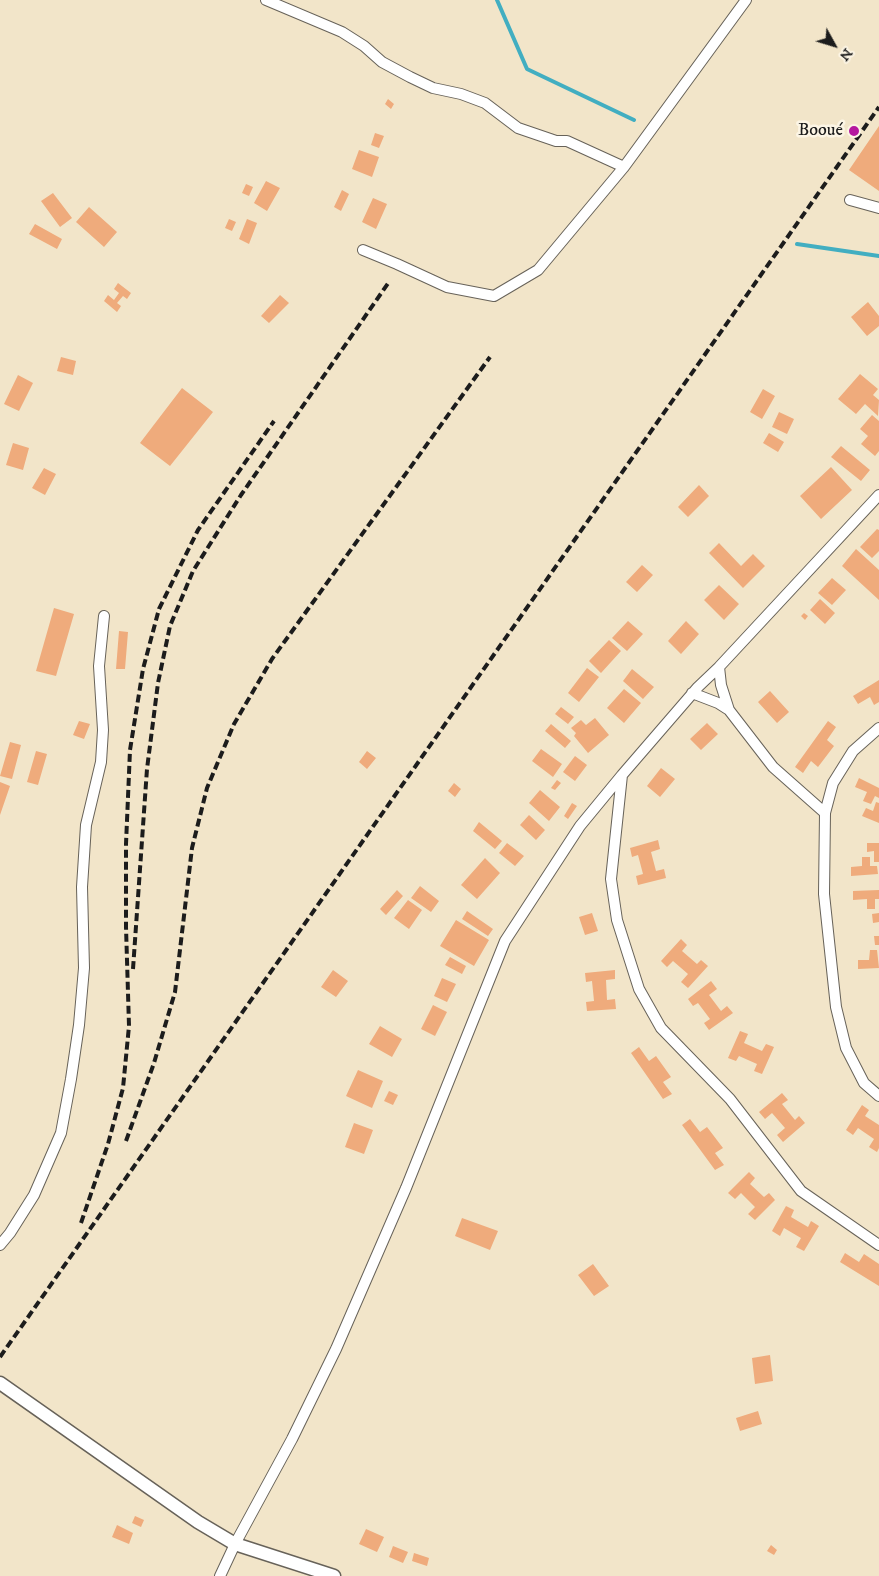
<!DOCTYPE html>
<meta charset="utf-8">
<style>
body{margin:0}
#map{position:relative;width:879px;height:1576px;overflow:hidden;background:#f2e5c9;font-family:"IM FELL DW Pica",serif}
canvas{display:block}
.north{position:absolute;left:809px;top:20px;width:50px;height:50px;-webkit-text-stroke:4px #fcf5e5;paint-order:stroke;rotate:129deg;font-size:14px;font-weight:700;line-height:20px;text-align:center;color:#1c1c1c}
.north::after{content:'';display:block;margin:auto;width:18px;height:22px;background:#1c1c1c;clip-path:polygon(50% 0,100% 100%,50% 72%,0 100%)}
</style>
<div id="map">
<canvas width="879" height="1576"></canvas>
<div class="north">N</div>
</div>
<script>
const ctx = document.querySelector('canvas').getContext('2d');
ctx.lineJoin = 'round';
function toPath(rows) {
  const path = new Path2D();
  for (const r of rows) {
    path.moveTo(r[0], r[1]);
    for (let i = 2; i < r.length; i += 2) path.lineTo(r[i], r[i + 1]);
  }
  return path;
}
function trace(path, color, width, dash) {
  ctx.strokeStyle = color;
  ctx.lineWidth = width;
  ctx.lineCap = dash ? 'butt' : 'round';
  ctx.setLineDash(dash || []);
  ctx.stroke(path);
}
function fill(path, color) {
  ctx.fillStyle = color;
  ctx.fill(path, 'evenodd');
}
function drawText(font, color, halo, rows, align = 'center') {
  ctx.font = font + ' "IM FELL DW Pica",serif';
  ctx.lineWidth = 5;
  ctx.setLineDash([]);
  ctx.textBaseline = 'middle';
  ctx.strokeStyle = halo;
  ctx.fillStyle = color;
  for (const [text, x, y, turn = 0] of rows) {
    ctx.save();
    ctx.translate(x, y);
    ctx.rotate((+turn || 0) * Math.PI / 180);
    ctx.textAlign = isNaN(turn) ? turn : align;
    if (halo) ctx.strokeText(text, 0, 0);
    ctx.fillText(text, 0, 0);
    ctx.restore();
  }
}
const stream = toPath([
 [497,0,527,69,634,120],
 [797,244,879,256]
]);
const building = toPath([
 [388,99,394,104,391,109,385,104],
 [879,126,879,191,849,170],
 [375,133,384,136,379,148,371,145],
 [359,150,379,157,372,177,352,169],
 [266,181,280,188,267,211,254,203],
 [246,184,253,187,249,196,242,193],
 [342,190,349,194,341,211,334,207],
 [53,193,72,218,60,227,41,201],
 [373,198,387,204,376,229,362,222],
 [89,207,117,232,104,247,76,222],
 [229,219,236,222,232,231,225,228],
 [247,219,257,223,249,244,239,239],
 [35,224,62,239,57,249,29,234],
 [118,283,131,293,127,299,123,296,117,303,121,306,117,312,104,301,108,295,114,300,119,293,114,289],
 [280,295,289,303,269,323,261,316],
 [868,302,879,316,879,326,867,336,851,317],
 [61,357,76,361,73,375,57,371],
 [860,374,878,389,873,395,879,400,878,416,865,404,856,414,838,399],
 [18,375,33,383,19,411,4,404],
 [182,388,213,412,170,466,140,443],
 [763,389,775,396,762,419,750,412],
 [779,412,794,419,787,434,772,427],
 [872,415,879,421,879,451,875,456,861,444,868,436,860,429],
 [769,433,784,442,778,452,763,443],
 [13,443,29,448,23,470,6,465],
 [841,446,870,470,861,481,831,457],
 [831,467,852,490,821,519,800,496],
 [44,468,56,474,45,495,32,488],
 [699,485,709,496,688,517,678,507],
 [877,529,879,530,879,551,872,558,860,547],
 [719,543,741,566,753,554,765,566,743,588,709,553],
 [856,549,879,570,879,600,842,566],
 [642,565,653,575,637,592,626,582],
 [832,578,846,590,832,605,818,593],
 [719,585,739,604,724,620,704,600],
 [820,599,835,613,825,624,810,610],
 [54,608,74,614,56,676,36,671],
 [804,613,808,616,805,620,801,616],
 [628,621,643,634,627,651,612,638],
 [686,621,699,634,681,654,668,641],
 [119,631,128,632,125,669,116,669],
 [609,640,621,651,601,673,589,661],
 [587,668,599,677,579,702,568,693],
 [632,669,654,687,643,699,623,681],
 [879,680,879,702,874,705,870,697,858,704,853,696],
 [624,689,641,703,624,723,607,708],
 [770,691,789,712,777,723,758,702],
 [561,707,574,717,568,724,555,714],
 [595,718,609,735,588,753,574,736,576,733,571,728,581,720,586,725],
 [79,721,90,724,84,739,73,735],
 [828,721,836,727,827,740,834,746,818,767,811,761,803,773,795,767],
 [707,723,718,734,701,750,690,739],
 [551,724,571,741,565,748,545,731],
 [10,742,21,745,12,779,0,776],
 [541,749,562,764,553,777,532,761],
 [36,751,47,754,38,785,27,782],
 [367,751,376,758,367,769,359,762],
 [575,756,587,765,575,781,563,772],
 [661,768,675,779,660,797,647,786],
 [859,778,879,788,879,798,875,796,871,804,863,801,867,792,855,787],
 [557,780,561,783,555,790,551,788],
 [0,782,10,786,0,815],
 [454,783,461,789,455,797,448,791],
 [540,790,560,807,549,821,529,803],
 [876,802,879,803,879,823,862,816,866,808,873,811],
 [572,803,577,806,568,819,564,816],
 [529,815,545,830,536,840,520,825],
 [479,822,502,841,495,849,473,831],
 [658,840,660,849,651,852,656,871,664,869,666,878,638,885,636,876,643,874,638,855,632,857,630,848],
 [507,843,524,856,515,866,499,853],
 [867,843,879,843,879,862,874,862,874,851,867,852],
 [862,857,870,857,870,866,877,866,878,874,851,876,851,867,862,866],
 [485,858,500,873,477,899,461,885],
 [420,886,439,901,431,912,411,898],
 [397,890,403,896,386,915,380,909],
 [879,890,879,899,875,899,875,909,867,909,867,899,853,900,853,891],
 [408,900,422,910,409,929,394,918],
 [467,911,493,929,488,936,462,919],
 [592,913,598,931,585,935,579,917],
 [879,913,879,922,873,923,872,914],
 [456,920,489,940,474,966,440,946],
 [874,936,879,936,879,945,875,945],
 [681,939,687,945,682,951,697,964,701,960,708,966,688,988,681,982,688,974,673,961,667,967,661,961],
 [870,950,877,950,879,968,858,969,858,960,869,960],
 [450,957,466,966,462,974,445,965],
 [333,970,348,981,336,997,321,987],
 [615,970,615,979,606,980,607,1000,615,999,616,1009,587,1011,586,1002,594,1001,592,981,586,982,585,973],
 [442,978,456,984,447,1002,434,996],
 [711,981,717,989,709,995,721,1011,727,1006,733,1013,709,1030,704,1023,710,1019,698,1003,693,1006,688,999],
 [433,1005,447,1012,435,1036,421,1029],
 [380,1026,402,1039,392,1057,369,1044],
 [740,1031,748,1034,744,1043,762,1051,766,1044,774,1047,762,1074,754,1071,757,1064,739,1056,736,1061,728,1058],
 [639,1047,649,1061,656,1056,671,1077,663,1082,672,1094,663,1099,631,1053],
 [358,1070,383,1081,372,1108,346,1096],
 [389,1091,398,1095,393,1105,384,1101],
 [782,1093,788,1100,782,1104,795,1120,799,1116,805,1123,783,1142,777,1135,785,1128,772,1113,765,1119,759,1112],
 [862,1105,869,1110,865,1116,879,1125,879,1148,877,1152,869,1147,874,1139,858,1128,853,1135,846,1130],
 [690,1119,700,1132,707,1127,723,1148,715,1153,724,1165,715,1170,682,1125],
 [354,1123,373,1130,364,1154,345,1147],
 [749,1172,755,1178,750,1184,764,1197,769,1193,775,1200,755,1220,748,1214,755,1207,741,1193,735,1199,728,1193],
 [786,1206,794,1210,791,1217,808,1227,811,1221,819,1226,804,1251,796,1247,801,1238,784,1228,780,1236,772,1231],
 [462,1218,498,1231,490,1250,455,1236],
 [845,1253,859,1262,864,1254,879,1264,879,1286,840,1262],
 [593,1264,609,1286,594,1296,578,1275],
 [770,1355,773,1381,755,1384,752,1358],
 [758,1411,762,1424,740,1431,736,1418],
 [135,1516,144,1520,141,1527,132,1523],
 [117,1525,133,1533,129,1544,112,1537],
 [366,1529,384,1537,377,1552,359,1544],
 [771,1545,777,1550,774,1555,767,1551],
 [393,1546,408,1552,403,1563,389,1557],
 [414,1553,429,1558,427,1566,412,1561]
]);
const minor = toPath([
 [266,0,342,32,364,46,382,62,410,77,433,88,461,94,485,103,518,128,556,141,567,141,624,167],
 [850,200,879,208],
 [363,250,397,264,447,287,494,296,538,270,624,167,746,0],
 [719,667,721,685,729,710,773,767,825,813],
 [692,693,718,703,729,710],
 [879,728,853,751,833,783,825,813,824,894,836,1007,846,1048,864,1083,879,1096],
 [622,775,611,879,617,920,639,989,661,1028,730,1099,801,1191,879,1245],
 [0,1245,10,1233,34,1195,61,1133,71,1079,79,1025,84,968,82,887,86,825,101,762,103,730,99,666,104,616],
 [220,1576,235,1544,292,1439,336,1349,406,1188,505,941,580,826,622,775,698,687,719,667,879,495]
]);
const tertiary = toPath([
 [0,1383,198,1522,235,1544,334,1576]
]);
const rail = toPath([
 [133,969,147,769,158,683,170,626,193,571,241,495,389,282],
 [126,1141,154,1063,175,992,192,848,207,788,234,724,272,659,490,357],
 [81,1223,108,1144,123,1088,129,1026,126,927,126,844,130,750,143,669,159,609,198,530,274,421],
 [0,1357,879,107]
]);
const markers = [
 [854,131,6,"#b5179e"]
];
const poiNames = [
 ["Booué",843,131]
];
trace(stream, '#42aec1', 4);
fill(building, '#efab7c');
trace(minor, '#676259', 12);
trace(tertiary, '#676259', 15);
trace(minor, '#fff', 10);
trace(tertiary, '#fff', 12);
trace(rail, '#1c1c1c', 4, [8, 4]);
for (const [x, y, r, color] of markers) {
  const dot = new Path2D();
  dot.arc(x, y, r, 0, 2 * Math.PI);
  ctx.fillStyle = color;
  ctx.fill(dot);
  trace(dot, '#fcf5e5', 2);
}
drawText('18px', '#1c1c1c', '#fcf5e5', poiNames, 'right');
</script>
